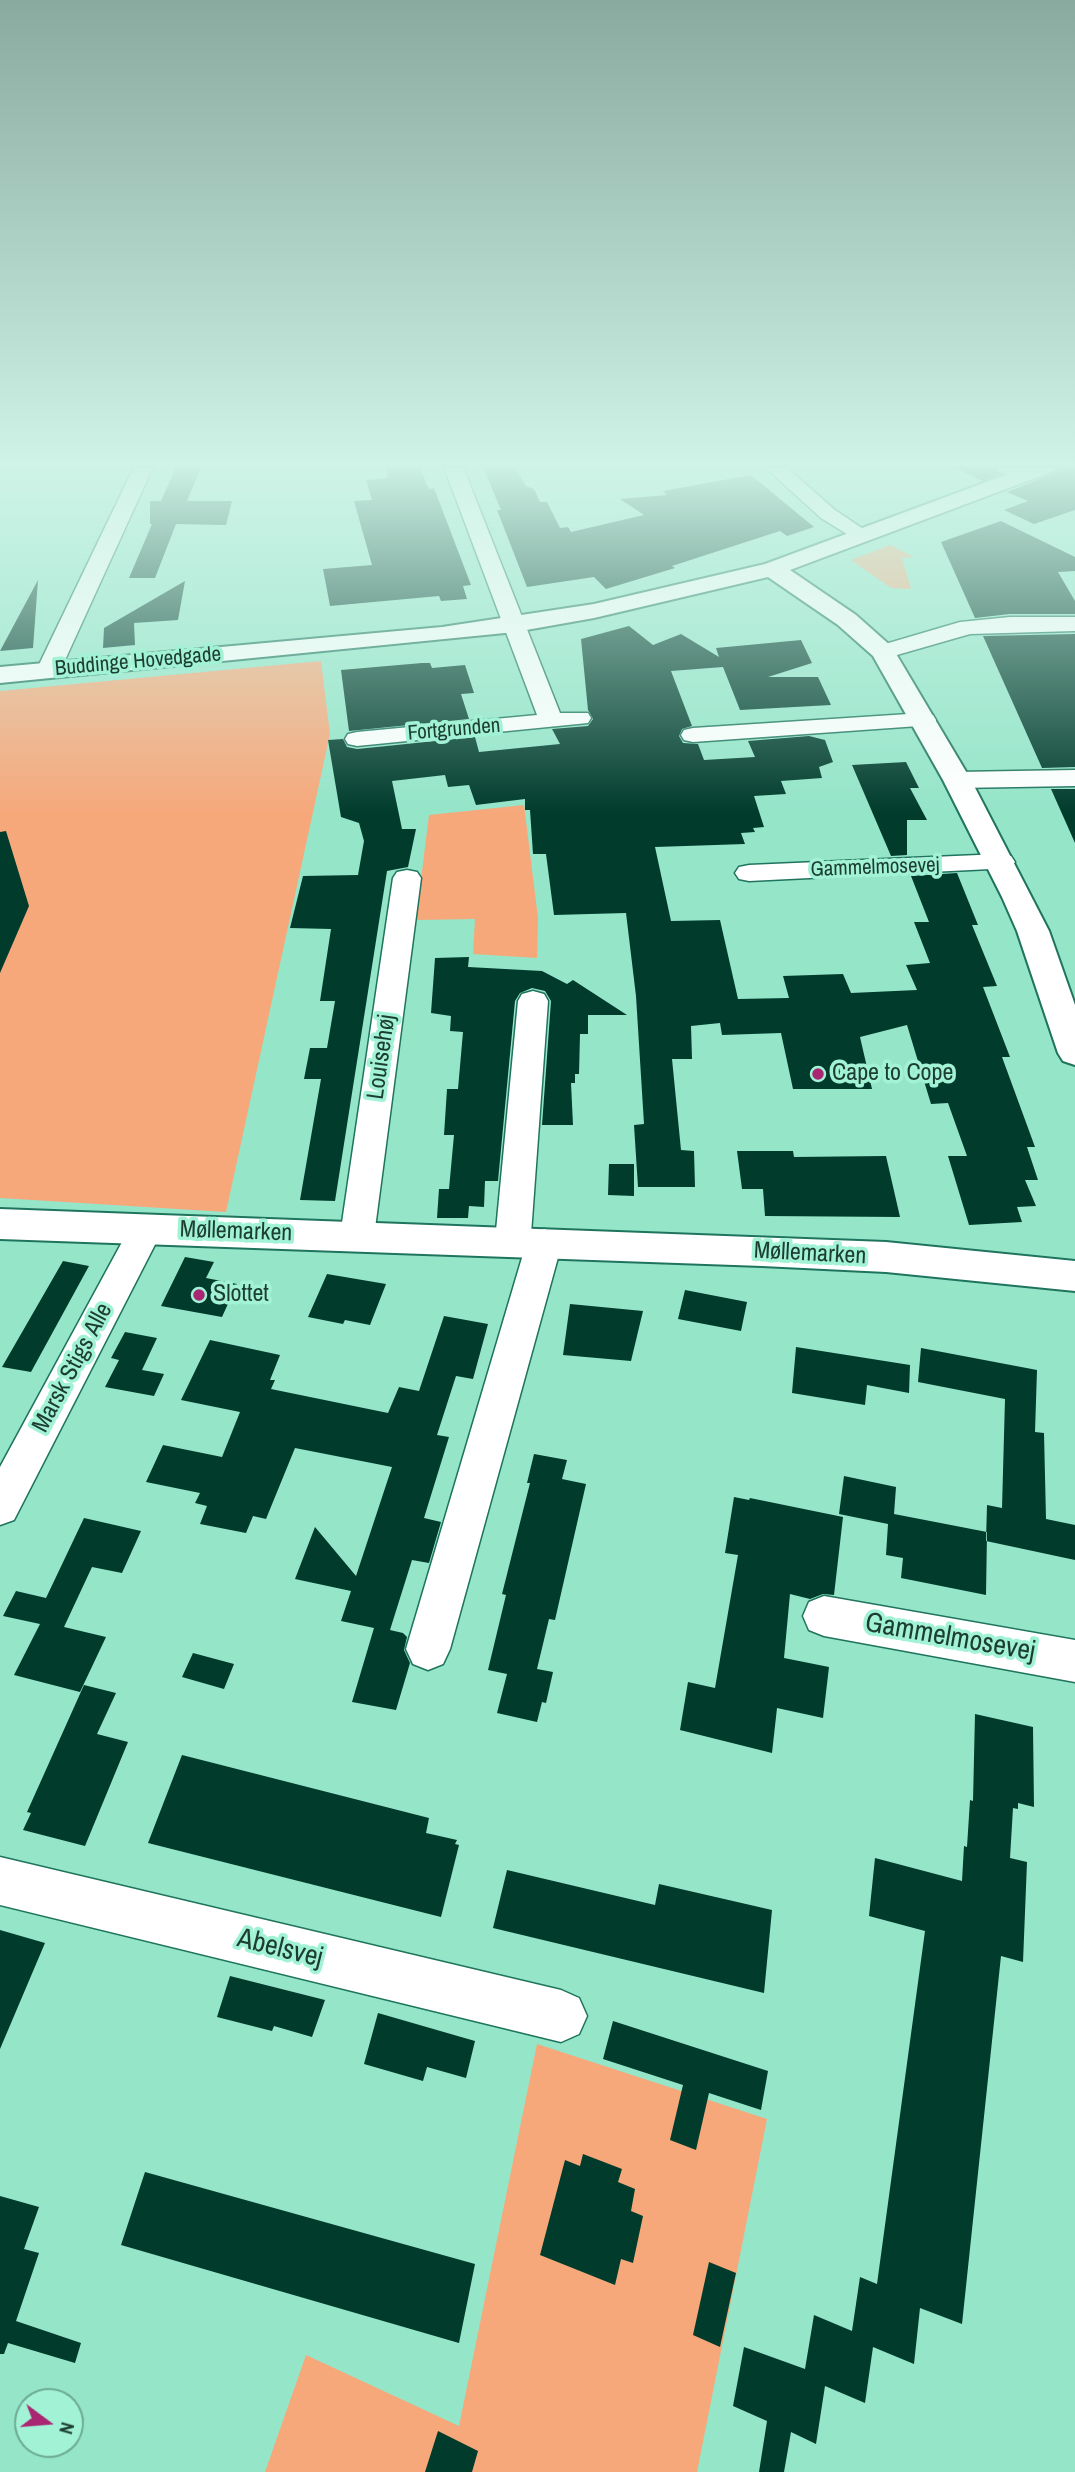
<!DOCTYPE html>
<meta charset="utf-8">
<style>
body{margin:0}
#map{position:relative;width:1075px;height:2472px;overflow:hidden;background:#95e5c9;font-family:"Archivo Narrow",sans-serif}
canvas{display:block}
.north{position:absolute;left:14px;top:2388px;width:70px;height:70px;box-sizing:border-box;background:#a2f2d6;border:2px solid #6caa94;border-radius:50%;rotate:106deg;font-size:19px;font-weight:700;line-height:28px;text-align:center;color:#1c3d32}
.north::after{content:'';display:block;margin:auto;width:24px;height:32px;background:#a92672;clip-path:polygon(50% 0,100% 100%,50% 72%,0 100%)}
</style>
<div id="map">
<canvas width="1075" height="2472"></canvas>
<div class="north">N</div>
</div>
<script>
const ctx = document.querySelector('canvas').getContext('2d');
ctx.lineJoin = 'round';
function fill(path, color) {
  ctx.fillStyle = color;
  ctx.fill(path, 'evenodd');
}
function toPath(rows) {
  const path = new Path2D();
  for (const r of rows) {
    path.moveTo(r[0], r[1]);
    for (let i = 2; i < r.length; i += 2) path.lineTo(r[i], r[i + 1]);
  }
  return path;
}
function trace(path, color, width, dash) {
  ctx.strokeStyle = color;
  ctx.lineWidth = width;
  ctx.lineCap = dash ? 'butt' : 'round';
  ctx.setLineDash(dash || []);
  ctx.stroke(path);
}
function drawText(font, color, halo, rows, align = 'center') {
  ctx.font = font + ' "Archivo Narrow",sans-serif';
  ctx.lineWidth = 7;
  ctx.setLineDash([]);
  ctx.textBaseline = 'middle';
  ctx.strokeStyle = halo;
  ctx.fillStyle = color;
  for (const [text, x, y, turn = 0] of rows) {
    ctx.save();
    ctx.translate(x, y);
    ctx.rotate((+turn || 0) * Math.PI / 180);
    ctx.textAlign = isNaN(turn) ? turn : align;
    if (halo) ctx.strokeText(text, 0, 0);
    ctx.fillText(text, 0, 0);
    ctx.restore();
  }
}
const green = toPath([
 [890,545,914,557,902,558,911,589,891,588,851,560],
 [321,661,330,734,226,1212,0,1198,0,691],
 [524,805,538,918,537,958,473,954,475,919,416,920,429,815],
 [537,2044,767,2119,697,2472,265,2472,306,2355,459,2426]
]);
const building = toPath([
 [176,467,201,467,187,501,232,501,226,525,176,524,155,578,129,578,152,524,150,524,150,501,161,501],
 [385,467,420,467,427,485,430,489,434,488,471,585,463,586,467,599,441,601,439,596,330,606,323,569,372,565,354,501,372,500,366,480,388,478],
 [483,467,513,467,517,470,526,486,534,489,540,502,547,502,560,528,568,527,571,532,644,515,620,499,667,495,663,491,751,475,814,527,787,536,780,531,672,566,675,568,606,589,594,577,527,587,497,510,501,510],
 [953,467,995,467,1000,474,983,481],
 [1059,467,1075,467,1075,510,1034,524,1004,510,1028,501,1007,492,1055,473],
 [1001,521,1075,557,1075,571,1058,572,1075,601,1075,614,1010,614,975,618,941,542],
 [38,580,33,648,0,651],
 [185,581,178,620,134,623,135,645,103,648,104,628],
 [629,626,653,645,681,634,719,657,716,648,801,640,812,663,768,677,818,677,831,705,740,710,723,667,671,671,692,726,682,729,679,736,683,743,698,744,704,760,755,757,748,741,809,736,825,740,833,762,819,767,822,778,781,781,786,794,754,796,764,827,753,828,755,832,741,833,745,844,655,847,671,921,720,920,738,999,789,998,783,976,843,974,851,993,917,990,906,965,930,963,914,922,929,922,911,876,957,873,978,925,972,925,997,986,983,987,1010,1057,1002,1057,1035,1147,1027,1147,1038,1180,1025,1180,1036,1206,1017,1207,1022,1222,969,1225,948,1156,967,1156,948,1103,931,1104,907,1025,860,1037,872,1089,793,1089,781,1033,722,1035,720,1023,691,1026,692,1059,672,1059,681,1150,694,1151,695,1187,638,1187,634,1125,644,1124,636,996,626,913,554,915,546,854,533,854,530,810,525,810,525,799,476,805,469,785,448,787,445,775,392,781,402,829,416,829,408,867,387,871,335,1201,300,1200,321,1079,304,1079,310,1048,327,1048,335,1001,320,1001,331,929,290,928,303,876,358,875,364,841,359,823,341,817,328,740,343,739,347,747,357,749,475,737,479,752,560,744,552,729,588,726,593,719,588,710,581,639],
 [1075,634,1075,767,1042,768,983,636],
 [422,663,430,663,432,668,465,665,474,693,461,694,469,719,349,731,341,670],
 [906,762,919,788,910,788,927,820,907,820,907,855,891,856,852,765],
 [1051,789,1075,789,1075,843],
 [6,831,29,906,0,973,0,832],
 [469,957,468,967,542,971,567,984,573,980,627,1015,588,1015,588,1034,580,1034,579,1074,575,1074,575,1083,571,1083,573,1125,542,1125,551,1001,545,991,532,988,520,993,515,1001,498,1181,485,1181,484,1207,469,1206,468,1218,437,1218,439,1189,449,1189,454,1135,444,1135,447,1089,458,1089,463,1032,450,1031,451,1016,431,1013,435,958],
 [737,1151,793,1151,794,1157,886,1156,900,1217,765,1216,763,1189,742,1189],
 [609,1164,634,1164,634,1196,608,1195],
 [185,1257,214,1262,206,1278,237,1284,222,1317,161,1306],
 [63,1261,89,1266,31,1372,2,1367],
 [327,1274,386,1284,370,1325,345,1320,343,1324,308,1317],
 [685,1290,747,1302,741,1331,678,1319],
 [570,1304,643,1311,631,1361,563,1355],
 [444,1316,488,1324,473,1379,456,1376,437,1435,449,1437,424,1518,441,1522,429,1563,412,1560,390,1630,403,1633,407,1637,404,1650,410,1663,396,1710,352,1702,374,1628,341,1621,351,1591,295,1579,315,1527,356,1576,392,1467,295,1448,266,1519,253,1516,246,1533,200,1524,207,1506,195,1503,200,1493,146,1482,163,1445,222,1457,240,1412,181,1400,210,1340,280,1355,270,1380,275,1380,271,1389,388,1413,399,1387,419,1391],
 [125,1332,157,1338,142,1370,164,1374,154,1396,105,1387,119,1360,111,1358],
 [796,1347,910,1365,909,1393,867,1385,865,1405,792,1393],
 [921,1348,1037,1370,1035,1432,1044,1433,1046,1519,1075,1525,1075,1560,986,1541,987,1505,1002,1508,1005,1399,918,1382],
 [534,1454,567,1460,562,1479,586,1484,555,1620,549,1619,537,1669,553,1672,546,1703,542,1702,537,1722,497,1713,507,1674,488,1670,506,1595,502,1594,530,1483,527,1483],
 [844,1476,896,1487,894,1514,987,1532,986,1595,901,1578,903,1558,886,1555,888,1524,839,1514],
 [734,1497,749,1500,750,1498,843,1517,834,1595,823,1594,810,1599,790,1594,784,1658,829,1667,823,1718,777,1708,772,1753,680,1730,688,1682,715,1688,738,1555,725,1553],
 [84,1518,141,1531,122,1573,92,1567,64,1627,106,1637,80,1692,14,1675,40,1624,3,1616,16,1591,46,1598],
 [193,1653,234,1664,224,1689,182,1677],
 [84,1685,116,1693,97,1734,128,1742,85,1846,23,1830,31,1813,27,1812],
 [975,1714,1033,1727,1034,1807,1018,1803,1018,1809,1013,1808,1010,1858,1027,1862,1023,1962,1001,1956,962,2324,920,2308,914,2364,873,2347,865,2403,825,2386,816,2444,791,2432,784,2472,759,2472,767,2421,733,2406,744,2347,805,2369,814,2315,852,2331,860,2277,877,2284,925,1931,869,1916,875,1858,962,1881,964,1846,967,1847,970,1800,973,1801],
 [182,1755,429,1818,426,1833,457,1840,455,1844,459,1845,441,1917,148,1843],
 [507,1870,655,1905,659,1884,772,1910,764,1993,493,1928],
 [0,1930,45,1943,0,2049],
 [230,1976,325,2000,312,2037,274,2026,272,2031,217,2017],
 [378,2013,475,2041,466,2078,427,2067,423,2081,364,2064],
 [613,2021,768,2071,761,2110,709,2093,696,2150,670,2140,683,2085,603,2059],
 [583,2154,622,2169,618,2182,635,2189,631,2211,643,2216,633,2263,621,2259,615,2285,540,2255,565,2160,580,2166],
 [145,2172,475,2264,459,2343,121,2245],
 [0,2196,39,2207,24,2249,39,2253,16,2321,81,2343,75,2363,8,2343,4,2354,0,2354],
 [709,2262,736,2273,720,2347,693,2335],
 [438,2431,478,2451,472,2472,425,2472]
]);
const minor = toPath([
 [134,467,153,467,60,671,56,676,48,678,40,676,36,671,134,467],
 [444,467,463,467,560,713,588,713,591,718,588,723,357,746,348,744,345,739,348,734,357,732,537,715,444,467],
 [765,467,786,467,835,510,872,535,869,539,855,539,821,518,765,467],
 [997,467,1021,467,1032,475,1022,481,999,471,997,467],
 [1010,617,1075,617,1075,631,970,634,883,659,875,657,872,652,875,647,960,622,1010,617],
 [924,713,933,715,936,720,933,725,693,742,684,740,681,735,684,730,693,728,924,713],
 [1075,770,1075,786,957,788,948,785,944,780,948,775,957,772,1075,770],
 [1001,854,1011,856,1015,862,1011,868,749,881,739,879,735,873,739,867,749,865,1001,854],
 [407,870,417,872,421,878,374,1236,369,1245,357,1249,345,1245,340,1236,393,878,397,872,407,870],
 [533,991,544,994,548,1001,531,1234,544,1229,556,1233,562,1243,450,1649,443,1664,428,1670,413,1664,406,1649,524,1251,513,1254,501,1251,495,1241,518,1001,522,994,533,991],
 [146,1216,158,1220,163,1229,14,1520,0,1525,0,1467,134,1220,146,1216],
 [824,1596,1075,1640,1075,1682,824,1636,809,1630,803,1616,809,1602,824,1596],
 [0,1857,561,1990,579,1998,587,2016,579,2034,561,2042,0,1905,0,1857]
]);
const tertiary = toPath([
 [1027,467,1057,467,1054,471,790,570,856,615,892,647,971,780,1049,931,1075,1005,1075,1065,1063,1061,1058,1053,1017,931,1002,897,943,780,873,656,838,625,768,577,594,618,515,632,0,683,0,667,442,627,594,604,765,564,1027,467],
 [0,1209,886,1242,1075,1261,1075,1291,886,1272,762,1266,0,1239,0,1209]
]);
const markers = [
 [818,1074,7,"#a92672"],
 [199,1295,7,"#a92672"]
];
const farStreetnames = [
 ["Buddinge Hovedgade",138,662,-5],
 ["Fortgrunden",454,730,-5],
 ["Gammelmosevej",875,868,-2]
];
const streetNames = [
 ["Louisehøj",382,1057,-82],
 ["Møllemarken",236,1232,2],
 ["Møllemarken",810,1254,3],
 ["Marsk Stigs Alle",73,1368,-62]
];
const poiNames = [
 ["Cape to Cope",832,1074],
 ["Slottet",213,1295]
];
const nearStreetnames = [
 ["Gammelmosevej",950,1638,10],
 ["Abelsvej",280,1949,14]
];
fill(green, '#f6a87b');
fill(building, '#003b2c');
trace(minor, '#1f745d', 3);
trace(tertiary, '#1f745d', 4);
fill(minor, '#fff');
fill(tertiary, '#fff');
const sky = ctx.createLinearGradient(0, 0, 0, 813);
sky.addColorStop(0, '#89aa9f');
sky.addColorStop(0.57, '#cff3e7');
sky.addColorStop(1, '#cff3e700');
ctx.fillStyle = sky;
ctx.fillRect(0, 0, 1075, 813);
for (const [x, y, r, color] of markers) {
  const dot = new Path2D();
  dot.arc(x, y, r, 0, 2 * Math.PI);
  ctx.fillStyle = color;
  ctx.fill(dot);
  trace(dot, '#a2f2d6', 2.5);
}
drawText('21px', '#1c3d32', '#a2f2d6', farStreetnames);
drawText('24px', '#1c3d32', '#a2f2d6', streetNames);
drawText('24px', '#1c3d32', '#a2f2d6', poiNames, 'left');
drawText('28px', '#1c3d32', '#a2f2d6', nearStreetnames);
</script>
